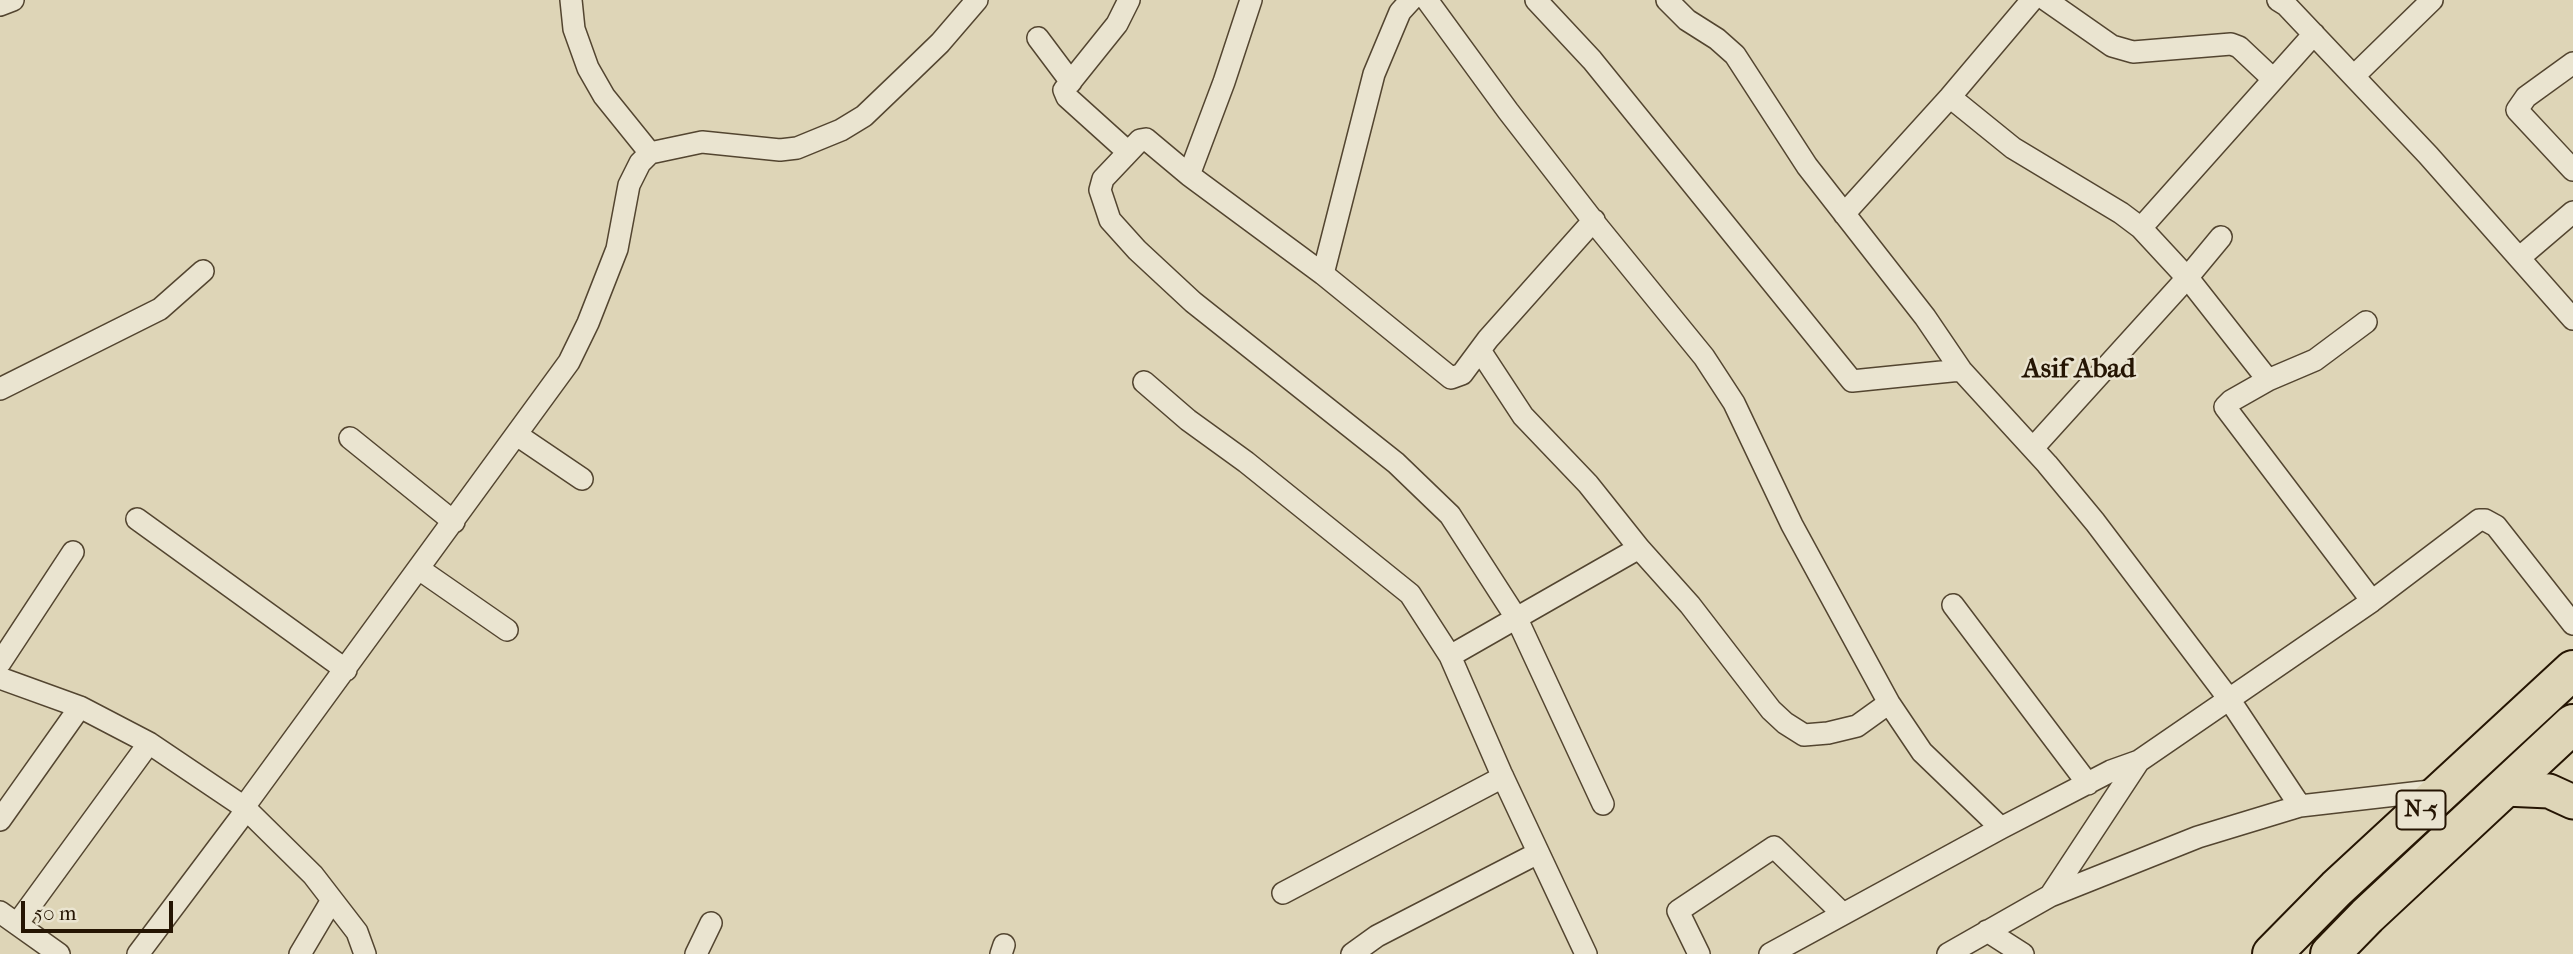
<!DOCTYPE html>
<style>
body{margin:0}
#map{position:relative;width:2573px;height:954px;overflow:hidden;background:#ded5b7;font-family:"IM FELL French Canon",serif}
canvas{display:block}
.scale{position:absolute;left:21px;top:901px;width:152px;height:32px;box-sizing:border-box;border:4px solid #251503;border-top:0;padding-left:9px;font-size:21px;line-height:24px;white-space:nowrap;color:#251503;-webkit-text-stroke:5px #eae4d0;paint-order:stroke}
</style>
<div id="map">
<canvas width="2573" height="954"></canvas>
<div class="scale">50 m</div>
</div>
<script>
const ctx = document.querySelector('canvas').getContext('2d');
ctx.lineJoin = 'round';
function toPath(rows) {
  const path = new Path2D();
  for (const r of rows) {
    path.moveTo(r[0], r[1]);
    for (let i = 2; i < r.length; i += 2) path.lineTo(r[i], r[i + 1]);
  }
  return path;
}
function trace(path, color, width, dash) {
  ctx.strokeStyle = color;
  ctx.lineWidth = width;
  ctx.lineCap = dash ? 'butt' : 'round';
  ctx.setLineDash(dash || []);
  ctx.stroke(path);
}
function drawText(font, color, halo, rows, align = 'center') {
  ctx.font = font + ' "IM FELL French Canon",serif';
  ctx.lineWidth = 5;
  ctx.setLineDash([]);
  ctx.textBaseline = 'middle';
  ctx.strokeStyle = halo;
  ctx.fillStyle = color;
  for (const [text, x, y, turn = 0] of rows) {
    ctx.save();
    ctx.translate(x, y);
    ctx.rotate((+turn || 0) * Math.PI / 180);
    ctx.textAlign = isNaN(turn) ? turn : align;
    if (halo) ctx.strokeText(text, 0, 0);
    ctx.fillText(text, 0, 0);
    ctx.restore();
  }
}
const street = toPath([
 [571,0,574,29,588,68,604,96,650,153],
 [1251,0,1224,82,1189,175,1323,274,1374,74,1400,12,1411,0],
 [1427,0,1508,111,1598,227,1704,357,1734,403,1792,525,1889,703,1922,752,2001,828],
 [1536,0,1592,60,1852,381,1961,370],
 [1667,0,1687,20,1717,39,1735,55,1807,166,1925,317,1961,370,2047,464,2095,522,2229,699,2300,806],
 [2046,0,2112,46,2133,52,2231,44,2239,47,2273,79],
 [2278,0,2286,5,2428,155,2573,319],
 [0,5,13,0],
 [1038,38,1071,82],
 [2573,63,2526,97,2517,110,2573,170],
 [2354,76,2432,0],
 [1950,97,2013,148,2121,213,2141,228,2191,282,2268,380],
 [1128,152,1067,97,1064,90,1117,24,1129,0],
 [1189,175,1146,139,1140,140,1103,179,1100,190,1110,220,1137,250,1193,302,1396,463,1450,515,1517,619,1603,804],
 [1844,214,1950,97,2032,0],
 [2141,228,2314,34],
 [2519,258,2573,212],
 [1323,274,1451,378,1462,374,1488,339,1594,220],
 [2366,322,2315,360,2268,380,2231,401,2225,407,2372,601],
 [1481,352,1523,416,1588,484,1639,548,1690,605,1771,710,1785,723,1804,735,1828,733,1857,726,1889,703],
 [1144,382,1188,420,1246,462,1410,594,1450,656,1501,773,1586,954],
 [0,389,160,309,203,271],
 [517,435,582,479],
 [350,438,454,522],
 [2033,448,2187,278,2221,237],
 [137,519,346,670],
 [419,569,507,630],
 [1953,605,2088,784],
 [1450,656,1639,548],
 [0,663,73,552],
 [0,678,80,707,149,743,244,807,313,875,357,932,365,954],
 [244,807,569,362,588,323,617,249,629,185,640,163,650,153,702,142,780,150,797,148,841,130,864,116,910,72,940,43,977,0],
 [0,820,80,707],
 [1283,893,1503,777],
 [2050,896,2139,761,2372,601,2479,520,2485,520,2496,526,2573,624],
 [0,912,59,954],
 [17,924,149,743],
 [1987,931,2023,954],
 [138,954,247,809],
 [300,954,332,900],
 [696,954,711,923],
 [1001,954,1004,945],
 [1352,954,1377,936,1538,853],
 [1699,954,1678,911,1774,847,1843,914],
 [1770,954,2001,828,2111,771,2139,761],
 [1948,954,2050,896,2198,837,2300,806,2439,790]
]);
const primary = toPath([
 [2505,789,2549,791,2573,802]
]);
const highway = toPath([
 [2272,954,2337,888,2573,670],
 [2330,954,2367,916,2573,724]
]);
const shields = [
 [2421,810,49]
];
const shieldNames = [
 ["N-5",2421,810]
];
const quarterNames = [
 ["Asif Abad",2079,370]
];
trace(street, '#534530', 24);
trace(primary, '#251503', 37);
trace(highway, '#251503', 42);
trace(street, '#eae4d0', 21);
trace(primary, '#ded5b7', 33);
trace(highway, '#ded5b7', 38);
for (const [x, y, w] of shields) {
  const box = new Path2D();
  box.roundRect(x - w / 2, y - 19.5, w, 39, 5);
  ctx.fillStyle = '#eae4d0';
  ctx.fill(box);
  trace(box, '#251503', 2);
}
drawText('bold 23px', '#251503', null, shieldNames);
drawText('bold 28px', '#251503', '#eae4d0', quarterNames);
</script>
